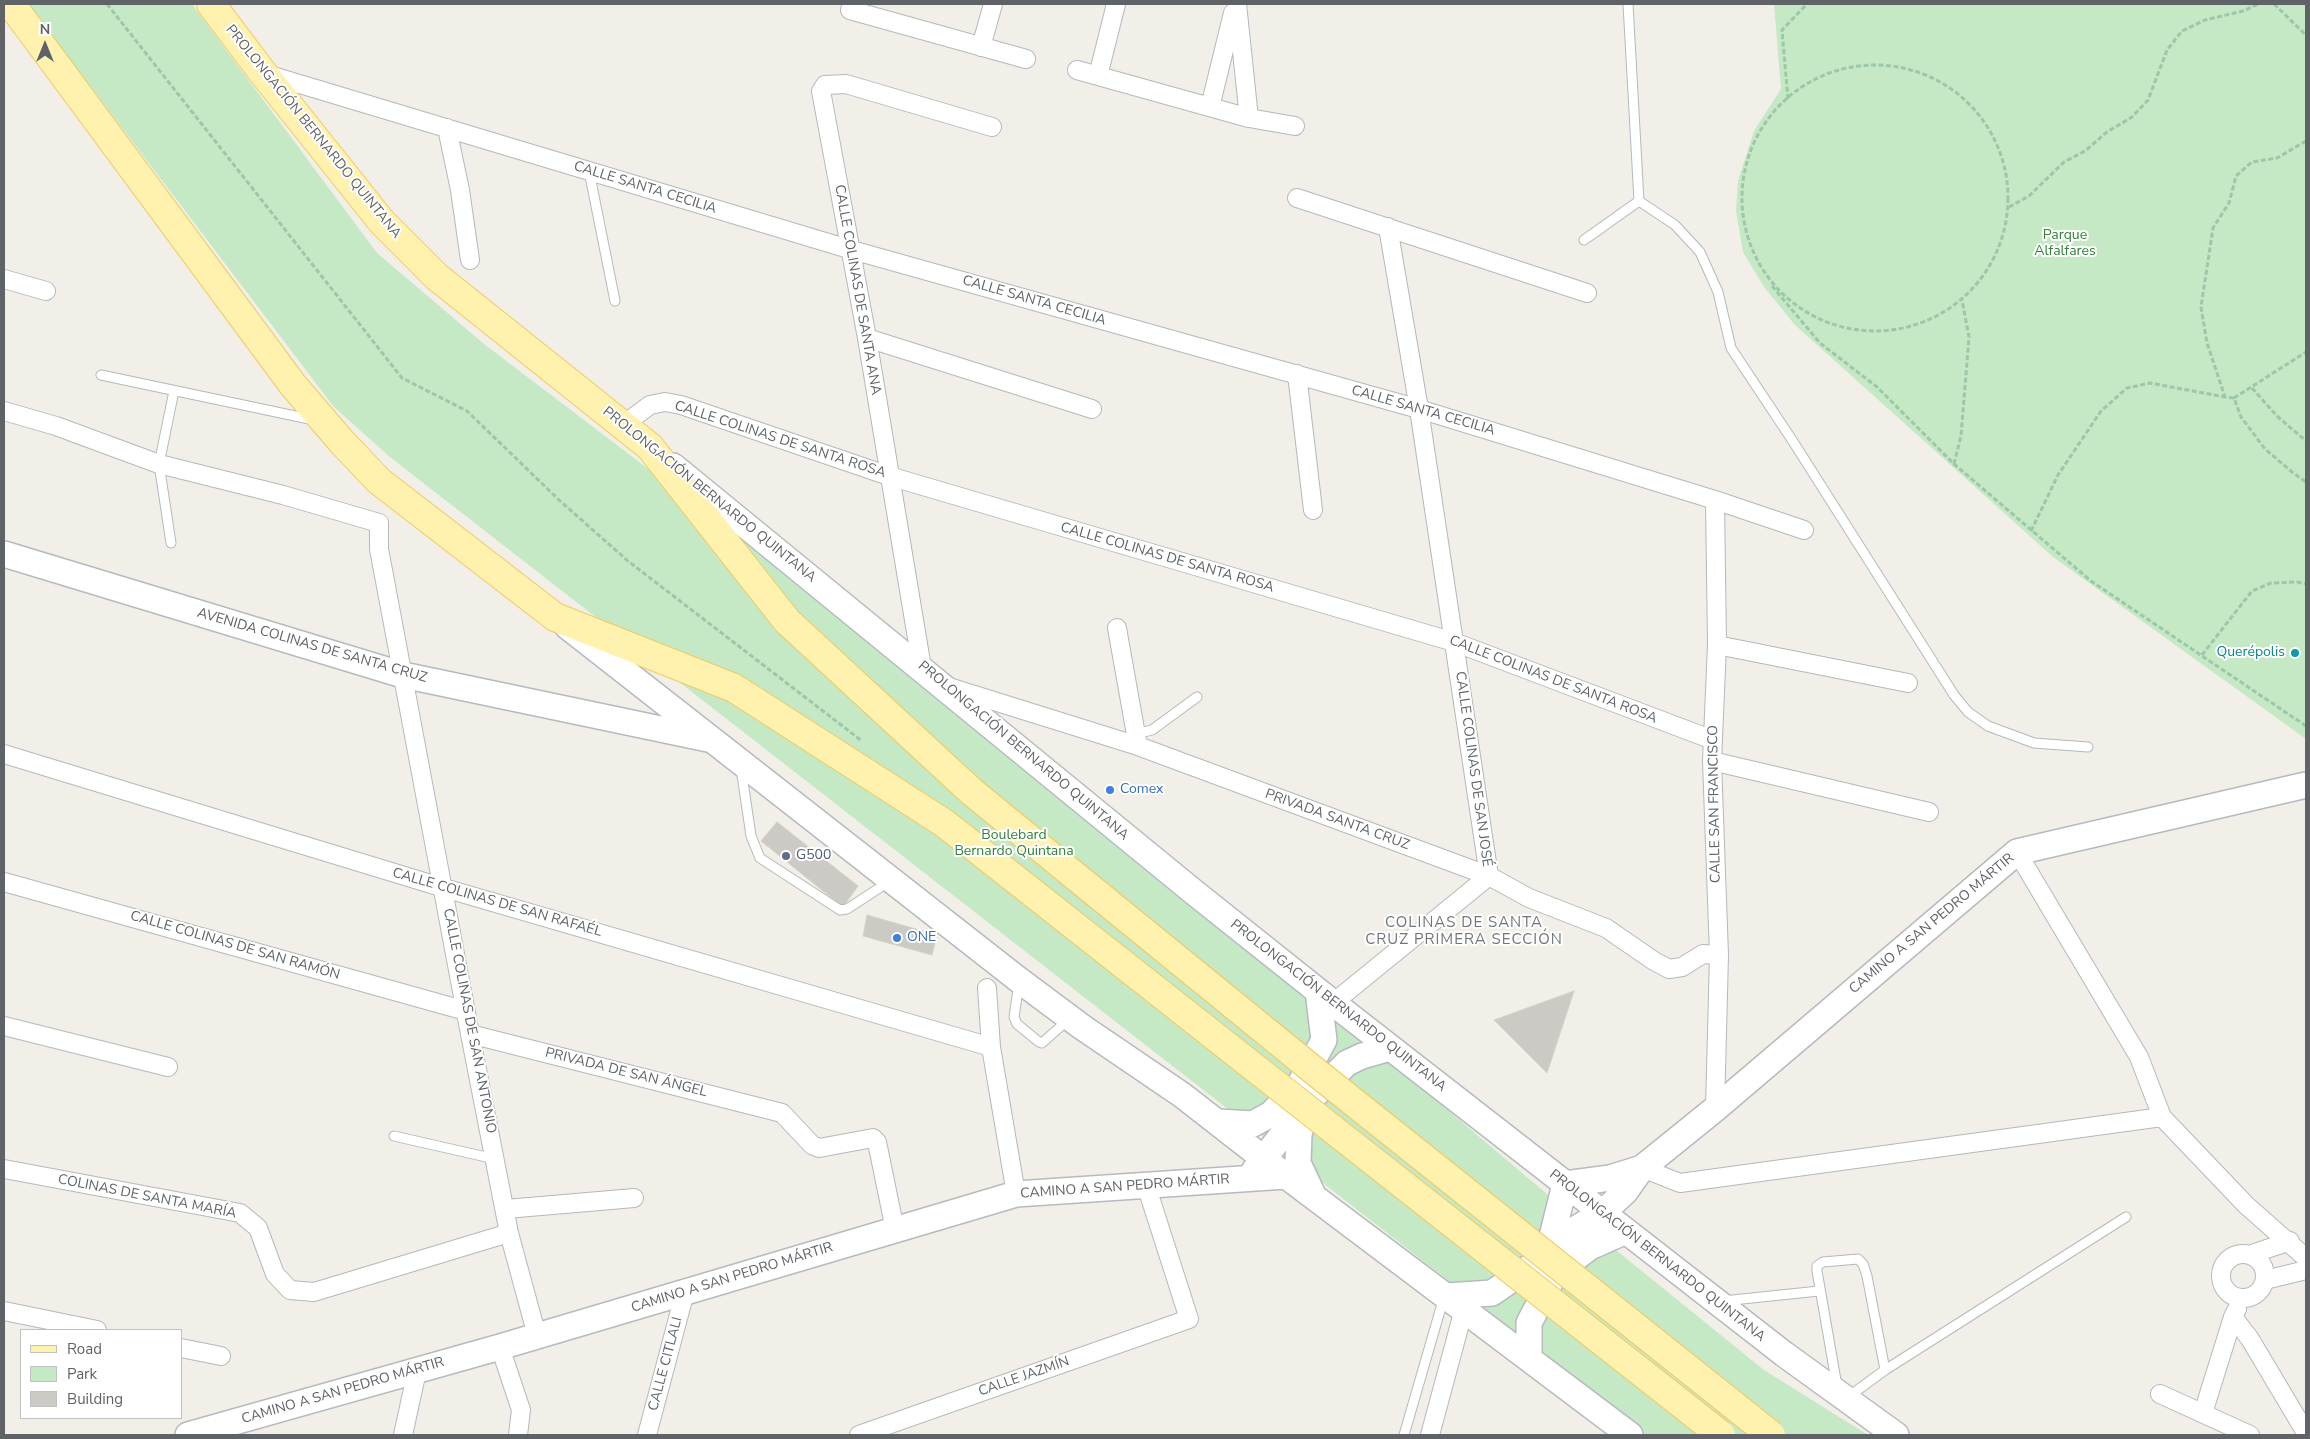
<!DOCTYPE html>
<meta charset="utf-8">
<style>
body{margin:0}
#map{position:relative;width:2310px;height:1439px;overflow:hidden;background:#f1efe8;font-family:"Nunito Sans",sans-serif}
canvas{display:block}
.frame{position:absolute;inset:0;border:5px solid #5f6368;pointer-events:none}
.legend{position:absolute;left:20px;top:1329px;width:162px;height:90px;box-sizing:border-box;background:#fff;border:1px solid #bfc1c3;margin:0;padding:6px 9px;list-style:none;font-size:15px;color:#5f6368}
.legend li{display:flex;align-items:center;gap:10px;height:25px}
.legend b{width:25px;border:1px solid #bfc1c3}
.north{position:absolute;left:20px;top:20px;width:50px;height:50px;-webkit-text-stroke:4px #fff;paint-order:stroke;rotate:0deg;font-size:14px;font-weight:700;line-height:20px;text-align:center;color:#5f6368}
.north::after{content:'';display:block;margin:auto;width:18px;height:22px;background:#5f6368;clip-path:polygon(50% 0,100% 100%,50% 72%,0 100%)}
</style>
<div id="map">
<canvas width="2310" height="1439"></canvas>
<div class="frame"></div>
<ul class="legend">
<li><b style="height:6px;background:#fff2af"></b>Road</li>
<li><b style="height:14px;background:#c5e8c5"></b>Park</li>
<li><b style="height:14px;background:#cccac5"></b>Building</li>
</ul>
<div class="north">N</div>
</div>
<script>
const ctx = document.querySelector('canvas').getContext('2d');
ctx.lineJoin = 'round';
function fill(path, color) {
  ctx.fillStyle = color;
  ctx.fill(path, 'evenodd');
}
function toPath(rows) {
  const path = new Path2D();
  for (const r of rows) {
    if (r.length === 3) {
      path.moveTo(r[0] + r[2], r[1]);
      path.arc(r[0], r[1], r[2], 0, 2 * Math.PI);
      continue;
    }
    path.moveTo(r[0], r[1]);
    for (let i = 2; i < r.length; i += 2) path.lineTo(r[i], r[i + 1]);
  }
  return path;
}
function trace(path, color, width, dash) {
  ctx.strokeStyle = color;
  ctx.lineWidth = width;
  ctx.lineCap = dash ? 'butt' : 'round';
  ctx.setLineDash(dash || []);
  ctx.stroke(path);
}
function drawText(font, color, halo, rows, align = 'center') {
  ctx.font = font + ' "Nunito Sans",sans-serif';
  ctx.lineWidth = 4;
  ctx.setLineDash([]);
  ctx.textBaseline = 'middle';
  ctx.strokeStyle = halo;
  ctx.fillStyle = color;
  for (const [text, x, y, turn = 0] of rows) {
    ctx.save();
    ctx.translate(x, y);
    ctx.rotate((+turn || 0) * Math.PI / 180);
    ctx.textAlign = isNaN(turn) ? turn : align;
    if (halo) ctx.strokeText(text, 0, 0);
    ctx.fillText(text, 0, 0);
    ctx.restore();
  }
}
const green = toPath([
 [28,4,192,4,377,253,484,344,1060,782,1554,1200,1764,1370,1868,1435,1638,1435,1463,1292,390,457,334,407],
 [1774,4,2306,4,2306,739,2053,557,1795,325,1764,287,1743,252,1736,211,1738,181,1754,131,1781,89]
]);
const building = toPath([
 [777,822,858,886,843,907,761,841,777,822],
 [867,915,937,935,932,955,863,936,867,915],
 [1574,991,1547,1073,1494,1020,1574,991]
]);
const path = toPath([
 [107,4,402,378,467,411,559,500,628,561,862,741],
 [2274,4,2306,35],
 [1875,198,133],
 [1788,99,1782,30,1807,4],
 [2306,141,2277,158,2252,162,2236,176,2229,203,2213,228,2201,307,2207,343,2225,397,2234,398,2241,417,2265,449,2292,472,2306,482],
 [2009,207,2029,196,2064,162,2085,151,2107,132,2132,117,2148,100,2167,50,2182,31,2205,20,2243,11,2258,4],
 [1772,286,1820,343,1877,387,1954,464,2091,581,2306,726],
 [2252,388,2277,416,2306,441],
 [2234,398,2306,352],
 [1954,464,1961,436,1969,337,1962,300],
 [2031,531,2058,475,2101,411,2127,388,2150,383,2225,397],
 [2202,655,2252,591,2271,583,2297,582,2306,584]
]);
const lane = toPath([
 [589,171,615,301],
 [1639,201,1675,225,1700,252,1718,292,1731,348,1794,443,1954,695,1968,712,1988,726,2034,743,2088,747],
 [1584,240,1639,201,1628,4],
 [101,375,314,420],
 [171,543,159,464,174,391],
 [1135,734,1152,730,1197,697],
 [741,768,751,836,760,858,840,910,847,909,890,881],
 [1019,983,1014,1017,1017,1024,1039,1042,1042,1043,1069,1019],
 [394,1136,495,1159],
 [1723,1301,1819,1291],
 [1885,1370,2126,1217],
 [1837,1386,1817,1271,1817,1266,1823,1262,1858,1259,1863,1264,1867,1276,1885,1370,1848,1397],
 [1404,1435,1444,1297]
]);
const street = toPath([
 [1237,4,1249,118],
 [850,10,1026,59],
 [981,47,993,4],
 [1077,70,1249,118,1295,126],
 [263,73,852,250,1419,409,1715,500,1804,530],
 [1098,76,1116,4],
 [1210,107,1233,13],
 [447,128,460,190,470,260],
 [1297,198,1587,293],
 [4,279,46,291],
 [867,338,1092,409],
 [1297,374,1313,510],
 [4,411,56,426,159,464,283,495,379,523,379,549,470,1034,509,1233,537,1336],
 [623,425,650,405,665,402,681,405,889,476,1454,642,1713,740],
 [1715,500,1717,645,1712,761,1719,955,1715,1109],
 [1117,628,1138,746],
 [1717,645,1908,683],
 [922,668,867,338,821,91,825,85,846,84,992,127],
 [949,687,1138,746,1489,876,1529,898,1606,928,1654,961,1669,969,1682,967,1703,954,1719,955],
 [4,754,444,888,991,1047],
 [1712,761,1929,812],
 [2017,852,2139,1057,2162,1117,2246,1205,2306,1258],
 [4,882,466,1011],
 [987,988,991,1047,1016,1194],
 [1333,1003,1489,876,1419,409,1388,227],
 [4,1026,168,1067],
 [470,1034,782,1113,812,1145,819,1148,873,1138,877,1142,895,1230],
 [1642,1168,1680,1183,2162,1117],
 [4,1169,240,1213,258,1228,275,1274,290,1290,314,1292,509,1233],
 [506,1209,634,1198],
 [2243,1276,22],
 [2249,1255,2290,1241],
 [2265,1280,2306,1270],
 [4,1311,97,1330],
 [2233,1317,2250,1339,2306,1433],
 [500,1347,521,1410,518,1435],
 [181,1348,221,1356],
 [2160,1394,2250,1435],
 [2203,1413,2233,1317,2237,1309],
 [403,1435,417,1371],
 [647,1435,685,1292],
 [859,1435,1189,1319,1146,1185],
 [1430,1435,1464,1309]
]);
const secondary = toPath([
 [673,466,1195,893,1333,1003,1784,1354,1896,1435],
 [4,554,403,675,708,739],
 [568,627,1019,980,1082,1027,1182,1095,1286,1176,1630,1435],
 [1307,1107,1299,1134,1298,1163,1313,1195],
 [1218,1122,1253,1124,1271,1114,1301,1082,1324,1040,1318,991],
 [1254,1171,1308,1102,1347,1063,1362,1056,1390,1048],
 [1565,1184,1610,1178,1642,1168],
 [1549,1249,1565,1184],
 [1447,1296,1492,1293,1534,1264,1569,1233,1602,1213,1625,1192,1642,1168,1715,1109,2017,852,2306,785],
 [1529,1357,1529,1323,1552,1279,1562,1268,1590,1247,1626,1231],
 [188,1435,500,1347,1016,1194,1286,1176]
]);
const primary = toPath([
 [11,4,293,385,341,441,379,481,555,617,734,688],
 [211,4,263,73,382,222,437,277,650,447,787,621]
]);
const primaryBridge = toPath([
 [787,621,972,792,1317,1073,1771,1435],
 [734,688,944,823,1721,1435]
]);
const markers = [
 [2295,653,5,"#0f9aa8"],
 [1110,790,5,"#3f7fe0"],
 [786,856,5,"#5c6f8a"],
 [897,938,5,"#3f7fe0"]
];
const streetNames = [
 ["PROLONGACIÓN BERNARDO QUINTANA",313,132,51],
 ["CALLE SANTA CECILIA",645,188,17],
 ["CALLE COLINAS DE SANTA ANA",857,290,80],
 ["CALLE SANTA CECILIA",1034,301,16],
 ["CALLE SANTA CECILIA",1423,411,16],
 ["CALLE COLINAS DE SANTA ROSA",780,440,18],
 ["PROLONGACIÓN BERNARDO QUINTANA",709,495,39],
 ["CALLE COLINAS DE SANTA ROSA",1167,558,16],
 ["AVENIDA COLINAS DE SANTA CRUZ",312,646,16],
 ["CALLE COLINAS DE SANTA ROSA",1553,680,21],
 ["PROLONGACIÓN BERNARDO QUINTANA",1023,751,40],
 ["CALLE COLINAS DE SAN JOSÉ",1473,769,82],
 ["CALLE SAN FRANCISCO",1715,804,-91],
 ["PRIVADA SANTA CRUZ",1337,820,20],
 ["CALLE COLINAS DE SAN RAFAÉL",497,903,16],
 ["CAMINO A SAN PEDRO MÁRTIR",1932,924,-40],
 ["CALLE COLINAS DE SAN RAMÓN",235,946,16],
 ["PROLONGACIÓN BERNARDO QUINTANA",1338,1006,38],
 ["CALLE COLINAS DE SAN ANTONIO",469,1021,79],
 ["PRIVADA DE SAN ÁNGEL",626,1073,14],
 ["CAMINO A SAN PEDRO MÁRTIR",1125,1187,-4],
 ["COLINAS DE SANTA MARÍA",147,1197,11],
 ["PROLONGACIÓN BERNARDO QUINTANA",1657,1256,38],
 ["CAMINO A SAN PEDRO MÁRTIR",732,1278,-17],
 ["CALLE CITLALI",666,1364,-75],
 ["CALLE JAZMÍN",1024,1377,-19],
 ["CAMINO A SAN PEDRO MÁRTIR",343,1391,-16]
];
const parkNames = [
 ["Parque",2065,236],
 ["Alfalfares",2065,252],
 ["Boulebard",1014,836],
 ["Bernardo Quintana",1014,852]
];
const cultureNames = [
 ["Querépolis",2285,653]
];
const shopNames = [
 ["Comex",1120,790],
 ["ONE",907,938]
];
const serviceNames = [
 ["G500",796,856]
];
const neighbourhoodNames = [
 ["COLINAS DE SANTA",1464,923],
 ["CRUZ PRIMERA SECCIÓN",1464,940]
];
fill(green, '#c5e8c5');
fill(building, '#cccac5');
trace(building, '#d6d1c6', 1);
trace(lane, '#b5b8bc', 11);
trace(street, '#b5b8bc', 20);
trace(secondary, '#b6babf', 28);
trace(primary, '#f2c960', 30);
trace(path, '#9cc7a9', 3, [5, 2.5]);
trace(lane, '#fff', 9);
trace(street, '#fff', 18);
trace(secondary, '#fff', 25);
trace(primary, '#fff2af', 28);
trace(primaryBridge, '#f2c960', 30, []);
trace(primaryBridge, '#fff2af', 28);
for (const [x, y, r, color] of markers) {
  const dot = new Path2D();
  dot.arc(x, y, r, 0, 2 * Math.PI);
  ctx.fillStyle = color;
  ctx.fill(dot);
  trace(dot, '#fff', 2);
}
drawText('14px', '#5f6368', '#fff', streetNames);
drawText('14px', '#348238', '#fff', parkNames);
drawText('14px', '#0d838f', '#fff', cultureNames, 'right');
drawText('14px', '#366cbe', '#fff', shopNames, 'left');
drawText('14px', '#4e5e75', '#fff', serviceNames, 'left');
ctx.letterSpacing = '1px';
drawText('15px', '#70757a', '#fff', neighbourhoodNames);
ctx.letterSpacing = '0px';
</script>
